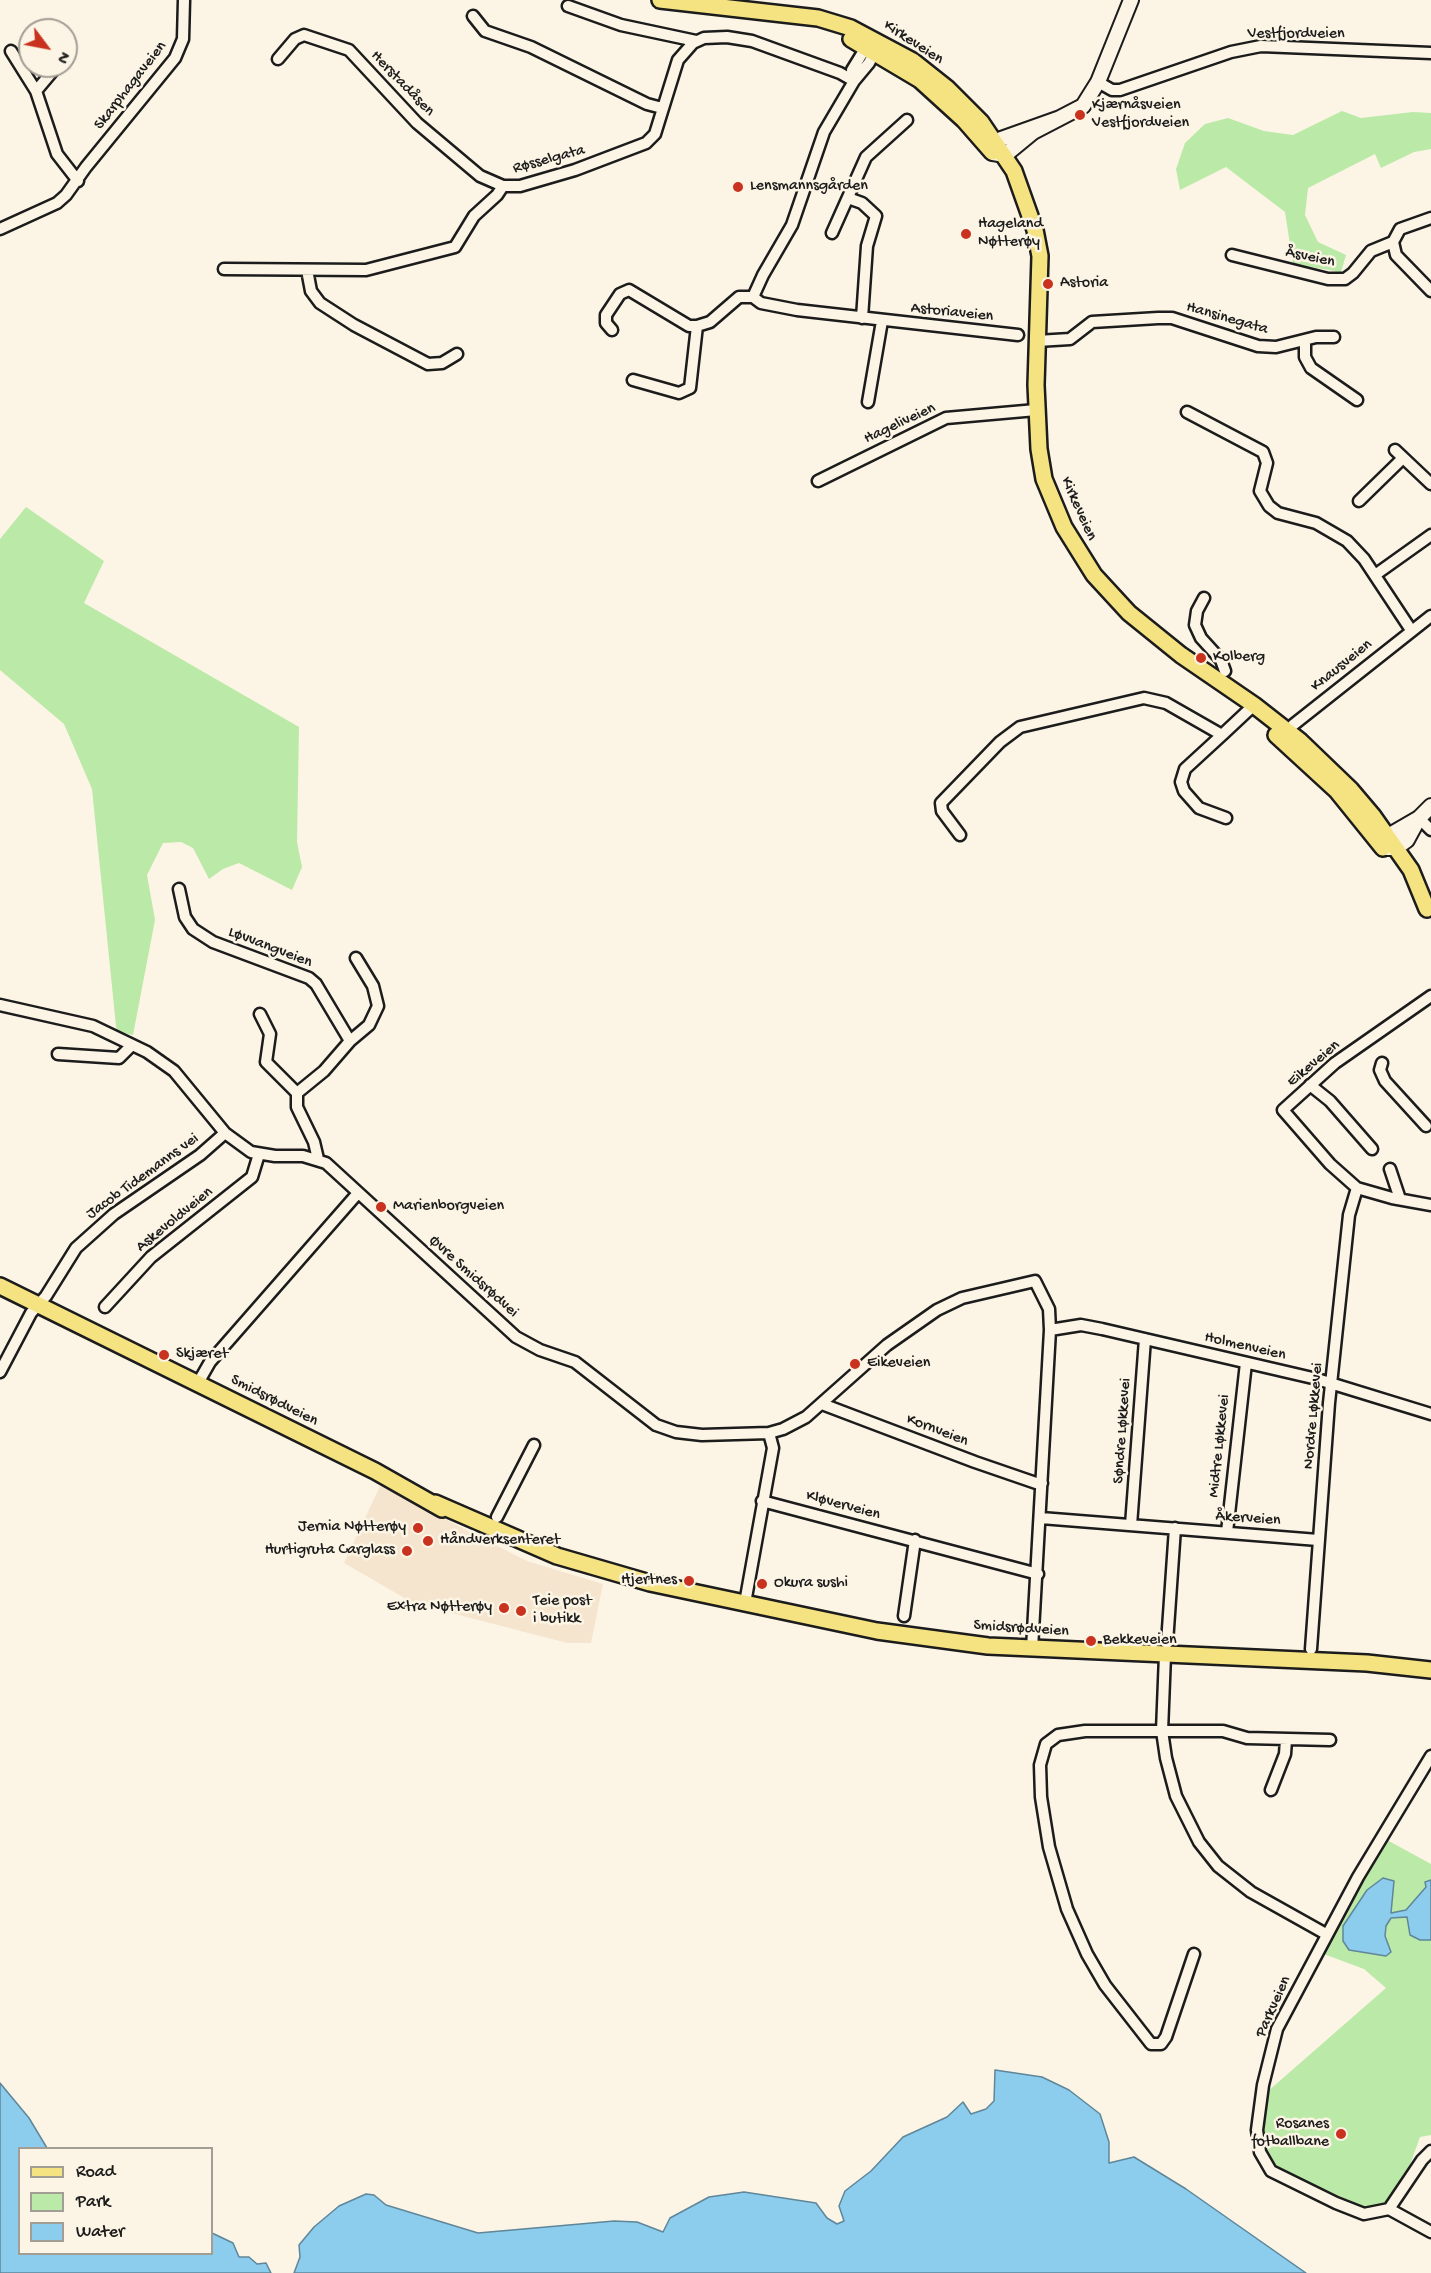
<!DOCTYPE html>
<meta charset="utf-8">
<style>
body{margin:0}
#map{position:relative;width:1431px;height:2273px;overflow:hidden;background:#fcf5e5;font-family:"Gochi Hand",sans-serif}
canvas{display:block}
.legend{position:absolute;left:18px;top:2147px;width:195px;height:108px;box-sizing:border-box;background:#fcf5e5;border:2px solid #a29e95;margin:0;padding:8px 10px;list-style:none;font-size:18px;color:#1c1c1c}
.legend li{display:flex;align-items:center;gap:12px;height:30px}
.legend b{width:30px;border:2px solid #a29e95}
.north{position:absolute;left:18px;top:18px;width:60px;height:60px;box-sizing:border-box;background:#fcf5e5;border:2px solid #a29e95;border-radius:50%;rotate:122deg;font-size:16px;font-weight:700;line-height:24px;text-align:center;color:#1c1c1c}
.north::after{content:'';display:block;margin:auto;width:21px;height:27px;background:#c8321e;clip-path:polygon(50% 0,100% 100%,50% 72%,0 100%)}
</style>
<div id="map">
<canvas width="1431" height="2273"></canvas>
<ul class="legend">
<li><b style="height:8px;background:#f5e382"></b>Road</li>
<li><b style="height:16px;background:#bbe9a7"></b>Park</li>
<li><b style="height:16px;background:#8ccced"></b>Water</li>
</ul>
<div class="north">N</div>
</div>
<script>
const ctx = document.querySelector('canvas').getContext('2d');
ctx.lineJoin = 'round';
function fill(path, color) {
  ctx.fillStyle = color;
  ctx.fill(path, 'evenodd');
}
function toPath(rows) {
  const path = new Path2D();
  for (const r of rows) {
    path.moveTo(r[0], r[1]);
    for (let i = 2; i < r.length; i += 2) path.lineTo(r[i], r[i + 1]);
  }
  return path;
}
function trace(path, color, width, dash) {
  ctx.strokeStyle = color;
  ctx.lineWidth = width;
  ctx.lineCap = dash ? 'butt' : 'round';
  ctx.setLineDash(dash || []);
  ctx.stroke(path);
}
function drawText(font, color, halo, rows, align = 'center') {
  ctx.font = font + ' "Gochi Hand",sans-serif';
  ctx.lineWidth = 5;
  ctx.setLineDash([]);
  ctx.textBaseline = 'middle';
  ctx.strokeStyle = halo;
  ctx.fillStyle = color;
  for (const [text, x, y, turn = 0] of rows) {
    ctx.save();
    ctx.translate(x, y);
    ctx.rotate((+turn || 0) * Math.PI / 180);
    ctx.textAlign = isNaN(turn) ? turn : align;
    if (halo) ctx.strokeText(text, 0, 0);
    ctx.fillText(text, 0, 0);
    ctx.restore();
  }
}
const built = toPath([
 [380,1486,527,1561,603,1584,591,1643,567,1643,413,1603,344,1563]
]);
const green = toPath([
 [1342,111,1361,118,1413,112,1431,113,1431,149,1414,152,1381,168,1375,154,1308,188,1305,215,1318,242,1346,255,1341,272,1293,264,1285,212,1226,167,1180,190,1176,169,1185,143,1205,124,1228,118,1264,131,1293,135],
 [26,507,104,561,84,603,299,727,297,842,302,867,292,890,239,863,223,869,209,879,193,848,181,842,163,843,147,875,155,920,133,1035,117,1031,116,1026,92,789,64,724,0,670,0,539],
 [1387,1840,1431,1864,1431,2135,1420,2137,1408,2170,1388,2203,1367,2209,1274,2166,1264,2147,1263,2125,1267,2092,1386,1988,1364,1969,1321,1953]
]);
const water = toPath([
 [1383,1878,1394,1881,1391,1913,1406,1910,1426,1887,1425,1882,1431,1880,1431,1940,1420,1940,1410,1935,1407,1917,1391,1918,1386,1926,1385,1936,1391,1952,1386,1956,1349,1950,1343,1941,1343,1926,1367,1890,1383,1878],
 [995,2070,1042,2077,1069,2090,1100,2114,1109,2142,1109,2163,1134,2157,1186,2189,1306,2273,294,2273,300,2257,299,2245,314,2227,339,2206,366,2194,374,2195,386,2205,478,2233,614,2221,637,2222,663,2232,670,2218,709,2197,744,2192,816,2203,827,2218,837,2224,844,2221,839,2206,845,2191,871,2171,903,2137,947,2117,963,2102,971,2114,986,2109,994,2101,995,2070],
 [0,2083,29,2118,47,2148,20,2148,20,2254,212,2254,212,2233,233,2243,239,2257,249,2257,257,2264,266,2263,271,2273,0,2273,0,2083]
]);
const street = toPath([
 [568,6,621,25,696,41],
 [473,16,485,31,531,47,647,104,662,108],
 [11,51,36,91],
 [278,59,295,39,304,35,349,50,417,123,480,176,503,186],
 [57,66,36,91,57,154,78,181],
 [854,81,852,70,868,44],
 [1098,82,1112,90,1120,90,1231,52,1261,46,1431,53],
 [848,198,862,203,876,216,867,246,862,318],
 [0,229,57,203,66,195,86,167,175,58,183,39,184,0],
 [832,233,866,157,907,120],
 [1393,242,1396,255,1431,291],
 [1232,255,1328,279,1345,279,1353,273,1371,251,1393,242,1400,229,1431,218],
 [224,269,366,270,455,247,474,216,497,195,503,186,520,186,575,170,646,143,655,134,678,60,693,43,704,38,727,37,752,41,840,73,854,81],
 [307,270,311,291,320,303,354,325,428,364,442,363,457,354],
 [753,297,761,303,797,310,1018,335],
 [612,330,606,323,606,315,620,294,629,290,689,326,697,326],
 [1037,341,1070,339,1092,322,1158,318,1172,318,1258,346,1276,347,1316,337,1334,337],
 [1305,342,1305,357,1311,368,1357,400],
 [633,380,679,393,690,388,697,326,710,322,739,297,753,297,763,275,792,225,824,132,854,81,869,63,876,49],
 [868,402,882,321],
 [1187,412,1263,452,1267,463,1260,491,1269,506,1278,513,1316,523,1347,541,1364,559,1411,630],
 [1395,450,1431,484],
 [818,481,946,418,1036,410],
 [1359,501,1403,458],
 [1375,575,1431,535],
 [1204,598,1197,611,1195,625,1201,638,1221,660,1225,671],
 [1293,725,1431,616],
 [1222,735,1185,769,1181,782,1184,791,1199,808,1226,818],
 [1419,818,1431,830],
 [960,835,942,811,941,803,1000,742,1020,727,1144,698,1166,703,1222,735,1254,705],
 [179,889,185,917,193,929,213,942,309,978,316,984,350,1041,324,1071,297,1093,297,1107,314,1142,318,1159],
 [1431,996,1335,1063,1283,1110,1330,1164,1357,1188,1392,1198,1431,1205],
 [0,1005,93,1026,147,1052,174,1071,225,1133,251,1152,275,1156,303,1156,326,1163,516,1337,540,1350,575,1362,656,1425,676,1432,702,1435,769,1433],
 [260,1014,270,1034,266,1062,297,1093],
 [350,1041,369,1025,378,1006,373,986,356,958],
 [58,1054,119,1058,132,1045],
 [1382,1063,1380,1070,1385,1081,1426,1126],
 [1310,1085,1330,1101,1372,1149],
 [1390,1169,1400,1199],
 [105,1307,151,1257,252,1177,259,1154],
 [1050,1330,1081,1325,1102,1329,1317,1379,1431,1414],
 [0,1372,31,1313,46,1296,76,1248,114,1214,200,1155,225,1133],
 [198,1383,210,1362,358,1193],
 [822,1404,975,1462,1036,1483,1042,1483],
 [762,1501,1038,1574],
 [497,1517,534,1445],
 [1041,1518,1318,1540],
 [1131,1525,1145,1339],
 [1227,1532,1246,1363],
 [745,1603,773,1448,769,1433,783,1429,806,1417,887,1345,937,1310,962,1298,1035,1281,1049,1309,1050,1330,1032,1649],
 [904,1616,915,1540],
 [1167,1643,1175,1528],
 [1311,1649,1329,1403,1349,1215,1357,1188],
 [1165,1655,1162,1731,1166,1758,1176,1796,1199,1842,1218,1866,1251,1892,1326,1934],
 [1431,1756,1358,1877,1277,2029,1263,2085,1257,2130,1260,2152,1271,2171,1336,2203,1364,2214,1389,2209,1422,2160,1431,2151],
 [1271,1790,1285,1754,1286,1740],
 [1194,1954,1166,2037,1161,2044,1151,2044,1105,1985,1087,1954,1067,1909,1049,1847,1041,1797,1040,1765,1046,1744,1058,1735,1085,1731,1223,1731,1247,1738,1330,1740],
 [1389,2209,1431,2232]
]);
const secondary = toPath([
 [1060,118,1001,139,996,142,993,153,1005,155,1033,132,1083,106,1098,82,1131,0],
 [1419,818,1407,840,1396,848,1383,848,1388,836,1419,818,1431,806]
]);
const primary = toPath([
 [660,0,818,18,851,28,913,61,947,88,981,122,1014,171,1035,230,1040,256,1036,385,1039,449,1044,479,1064,527,1094,575,1129,613,1181,655,1254,705,1300,741,1351,790,1373,816,1411,870,1427,909],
 [851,39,920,80,964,120,992,152],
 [1276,735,1337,791,1383,848],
 [0,1286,375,1471,442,1509],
 [435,1503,557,1556,650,1583,877,1631,988,1646,1367,1663,1431,1670]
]);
const markers = [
 [1080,115,6,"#c8321e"],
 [738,187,6,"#c8321e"],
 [966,234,6,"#c8321e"],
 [1048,284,6,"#c8321e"],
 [1201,658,6,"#c8321e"],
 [381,1207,6,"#c8321e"],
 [164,1355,6,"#c8321e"],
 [855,1364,6,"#c8321e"],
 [418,1528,6,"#c8321e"],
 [428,1541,6,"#c8321e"],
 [407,1551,6,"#c8321e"],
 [689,1581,6,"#c8321e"],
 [762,1584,6,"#c8321e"],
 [504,1608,6,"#c8321e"],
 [521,1611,6,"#c8321e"],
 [1091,1641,6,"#c8321e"],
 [1341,2134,6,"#c8321e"]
];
const streetNames = [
 ["Vestfjordveien",1296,35],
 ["Kirkeveien",913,43,33],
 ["Herstadåsen",402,84,46],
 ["Skarphagaveien",131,86,-52],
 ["Røsselgata",549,160,-15],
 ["Åsveien",1310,258,12],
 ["Astoriaveien",952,313,6],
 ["Hansinegata",1227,319,16],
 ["Hageliveien",900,424,-25],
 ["Kirkeveien",1078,509,66],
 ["Knausveien",1342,666,-39],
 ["Løvvangveien",270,948,21],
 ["Eikeveien",1314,1064,-40],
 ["Jacob Tidemanns vei",143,1177,-36],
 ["Askevoldveien",175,1220,-39],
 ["Øvre Smidsrødvei",473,1277,42],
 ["Holmenveien",1245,1347,13],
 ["Smidsrødveien",274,1401,27],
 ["Nordre Løkkevei",1314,1416,-85],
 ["Kornveien",937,1431,21],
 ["Søndre Løkkevei",1123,1431,-86],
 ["Midtre Løkkevei",1220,1446,-84],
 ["Kløverveien",843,1506,15],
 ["Åkerveien",1248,1519,4],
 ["Smidsrødveien",1021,1629,4],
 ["Parkveien",1274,2007,-66]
];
const poiNames = [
 ["Kjærnåsveien",1092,106],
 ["Vestfjordveien",1092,124],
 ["Lensmannsgården",750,187],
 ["Hageland",978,225],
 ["Nøtterøy",978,243],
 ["Astoria",1060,284],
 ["Kolberg",1213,658],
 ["Marienborgveien",393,1207],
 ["Skjæret",176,1355],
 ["Eikeveien",867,1364],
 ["Jernia Nøtterøy",406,1528,"right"],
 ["Håndverksenteret",440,1541],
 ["Hurtigruta Carglass",395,1551,"right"],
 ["Hjertnes",677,1581,"right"],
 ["Okura sushi",774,1584],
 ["Teie post",533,1602],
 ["i butikk",533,1620],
 ["Extra Nøtterøy",492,1608,"right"],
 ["Bekkeveien",1103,1641],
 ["Rosanes",1329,2125,"right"],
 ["fotballbane",1329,2143,"right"]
];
fill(built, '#f5e5ce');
fill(green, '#bbe9a7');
fill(water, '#8ccced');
trace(water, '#5f8699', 1.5);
trace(street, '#1c1c1c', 15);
trace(secondary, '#1c1c1c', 18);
trace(primary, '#1c1c1c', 20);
trace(street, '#fcf5e5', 10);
trace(secondary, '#fcf5e5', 14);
trace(primary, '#f5e382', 15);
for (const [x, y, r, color] of markers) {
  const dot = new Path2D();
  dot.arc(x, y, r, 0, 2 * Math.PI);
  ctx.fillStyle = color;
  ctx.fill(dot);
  trace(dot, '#fcf5e5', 2);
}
drawText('16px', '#1c1c1c', '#fcf5e5', streetNames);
drawText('16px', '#1c1c1c', '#fcf5e5', poiNames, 'left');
</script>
